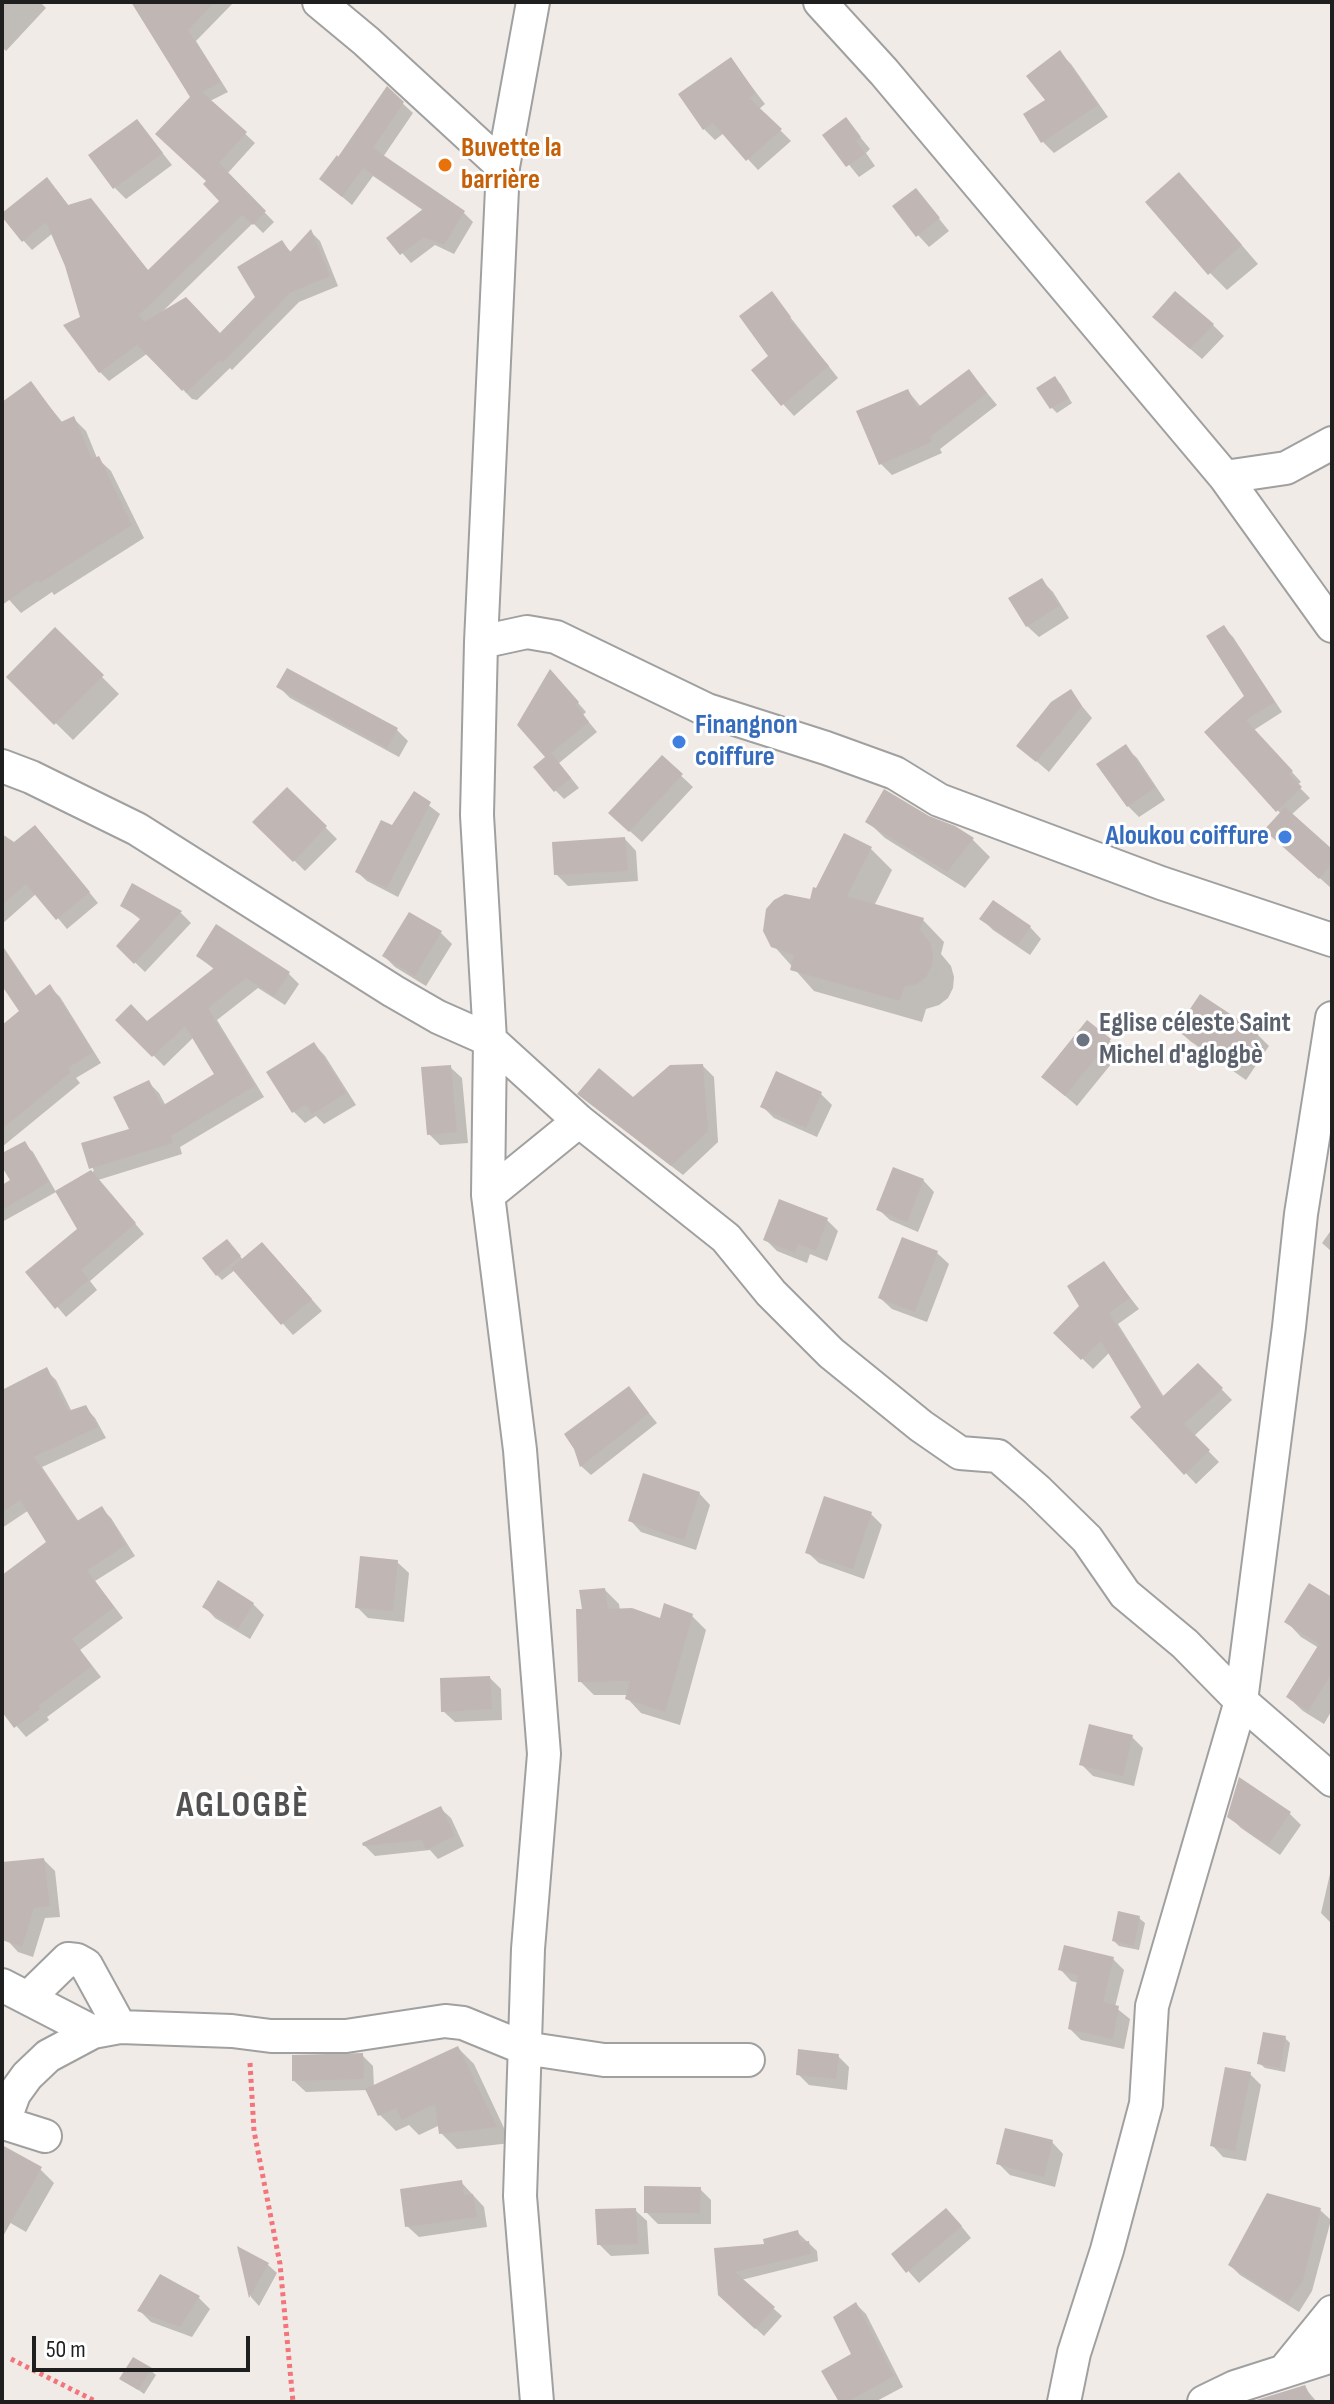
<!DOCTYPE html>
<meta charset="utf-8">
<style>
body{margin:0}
#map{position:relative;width:1334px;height:2404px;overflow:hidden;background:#f0ebe6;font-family:"Sofia Sans Condensed",sans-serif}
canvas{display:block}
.frame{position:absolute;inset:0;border:4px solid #1f1f1f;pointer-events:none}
.scale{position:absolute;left:32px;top:2336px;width:218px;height:36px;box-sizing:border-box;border:4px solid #1f1f1f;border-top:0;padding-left:10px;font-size:24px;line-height:28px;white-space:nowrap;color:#1f1f1f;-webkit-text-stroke:6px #fff;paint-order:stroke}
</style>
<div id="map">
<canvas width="1334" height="2404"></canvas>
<div class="frame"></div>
<div class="scale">50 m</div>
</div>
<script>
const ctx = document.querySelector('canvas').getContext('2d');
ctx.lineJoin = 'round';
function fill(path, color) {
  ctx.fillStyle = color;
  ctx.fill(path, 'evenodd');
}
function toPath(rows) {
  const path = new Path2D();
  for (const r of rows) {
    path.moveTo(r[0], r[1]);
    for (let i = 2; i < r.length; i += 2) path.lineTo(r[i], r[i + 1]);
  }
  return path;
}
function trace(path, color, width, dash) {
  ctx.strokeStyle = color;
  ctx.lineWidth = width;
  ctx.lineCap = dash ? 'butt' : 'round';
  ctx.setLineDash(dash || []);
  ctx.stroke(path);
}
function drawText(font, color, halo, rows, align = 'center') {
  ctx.font = font + ' "Sofia Sans Condensed",sans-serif';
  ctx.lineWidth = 6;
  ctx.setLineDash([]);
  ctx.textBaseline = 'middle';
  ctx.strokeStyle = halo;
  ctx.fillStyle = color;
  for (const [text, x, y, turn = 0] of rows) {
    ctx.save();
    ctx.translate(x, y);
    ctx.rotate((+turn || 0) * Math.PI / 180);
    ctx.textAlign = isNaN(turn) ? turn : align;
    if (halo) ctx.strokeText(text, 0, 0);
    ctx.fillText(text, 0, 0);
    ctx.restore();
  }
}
const shadow = toPath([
 [2,2,40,2,46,8,6,51,2,47],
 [134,2,234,2,196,41,228,92,210,101,255,143,227,174,274,222,263,233,253,223,162,312,221,336,258,297,282,243,292,253,311,232,320,241,338,286,299,302,232,370,230,368,197,400,192,399,148,353,109,381,100,372,66,265,53,233,32,250,23,240,56,189,69,206,91,200,149,272,222,201,208,182,193,97],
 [1060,53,1071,64,1108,117,1054,153,1042,141,1047,101],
 [731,60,765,104,759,109,791,141,758,170,724,133,715,140,704,129],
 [387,89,413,113,383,157,464,213,473,222,454,254,435,245,411,263,389,238,424,211,373,176,352,205,321,179,339,160],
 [846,120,870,149,866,153,875,166,859,177,825,135],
 [137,121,172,165,126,199,115,188],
 [916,190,949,231,929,247,918,235],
 [1196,192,1258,264,1227,290,1210,273],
 [772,294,838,378,794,416,783,404,771,356],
 [1213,325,1224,336,1202,359,1166,328],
 [969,371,997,405,940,449,942,453,892,475,880,463,908,391,921,407],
 [30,383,63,423,73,418,86,431,97,458,111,471,144,538,54,595,52,592,21,613,2,592,2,405],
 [1060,383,1072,403,1057,413,1052,408],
 [1041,580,1053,592,1069,618,1039,637,1027,626],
 [1223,627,1233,637,1282,712,1254,730,1301,782,1297,785,1310,798,1291,815,1332,851,1331,888,1278,841,1281,814,1207,732,1247,696],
 [55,630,119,694,73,740,9,677],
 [559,681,586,712,583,715,597,732,559,763,579,788,564,799,556,791,548,757],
 [279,687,397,730,408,741,399,757,290,698],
 [1070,692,1092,718,1049,772,1019,746],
 [1125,747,1137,758,1165,800,1139,817,1128,806],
 [662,758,693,787,642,842,622,824],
 [287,789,337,839,305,871,255,822],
 [414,794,440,814,398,897,367,881,357,872,392,828],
 [928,818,954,828,973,840,990,857,965,888,885,838,867,821],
 [2,836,14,844,45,838,98,903,67,929,37,893,2,924],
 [625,839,636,851,638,881,568,886,556,874],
 [871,849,892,870,874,906,923,920,944,942,941,954,951,966,954,977,953,988,948,998,939,1005,926,1009,922,1022,814,991,773,945,811,902],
 [133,885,181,913,191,923,145,972,118,946,141,920,122,905],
 [982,919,1030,927,1041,939,1030,955,993,930],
 [441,933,452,944,426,986,395,967,384,956],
 [2,945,37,997,50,987,60,997,101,1063,76,1078,80,1083,2,1147,2,1026,21,1010,2,983],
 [198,956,289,974,299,984,285,1005,258,988,217,1020,264,1097,180,1147,182,1154,98,1180,144,1234,90,1281,97,1290,66,1317,28,1272,80,1230,58,1192,94,1171,83,1145,132,1130,148,1082,159,1093,166,1106,217,1075,194,1037,164,1066,118,1020,147,1023,215,970],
 [1178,1030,1258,1035,1269,1046,1246,1080,1190,1041],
 [1109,1040,1121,1052,1077,1106,1043,1077],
 [314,1044,325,1056,356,1105,324,1124,316,1116,305,1123,294,1112],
 [703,1066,714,1077,718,1142,683,1175,591,1104,633,1100],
 [450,1067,462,1078,468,1143,440,1145,429,1134],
 [821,1094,832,1105,817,1137,774,1118,762,1106],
 [24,1144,33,1152,56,1192,2,1222,2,1187,12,1180,2,1161,2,1155],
 [923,1180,934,1192,918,1232,890,1220,878,1209],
 [827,1220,838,1231,827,1261,810,1254,807,1263,777,1251,766,1240],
 [1332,1229,1332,1252,1322,1243],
 [232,1246,243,1260,273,1255,322,1311,293,1335,235,1270,222,1280,217,1275],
 [937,1253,949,1264,927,1322,892,1309,880,1298],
 [1104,1264,1139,1309,1118,1324,1164,1397,1198,1365,1232,1400,1194,1436,1219,1462,1196,1484,1133,1417,1144,1407,1110,1352,1093,1369,1056,1333,1082,1307],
 [46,1370,56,1380,72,1412,85,1407,95,1418,106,1438,42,1467,79,1522,101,1508,111,1518,135,1556,95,1581,123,1618,80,1650,101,1677,47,1717,49,1720,26,1737,2,1709,2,1573,4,1575,49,1542,29,1510,2,1528,2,1392],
 [629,1389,657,1423,591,1475,581,1466],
 [699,1493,710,1505,696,1550,641,1532,630,1520],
 [871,1514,882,1525,864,1579,819,1563,807,1552],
 [397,1562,409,1573,404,1622,368,1618,357,1607],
 [605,1590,619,1604,620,1611,661,1621,692,1616,706,1630,680,1725,641,1713,627,1698,628,1695,594,1695,580,1681,584,1611],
 [1332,1600,1332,1710,1324,1724,1303,1711,1288,1697,1319,1648,1301,1637,1287,1622],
 [253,1604,264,1615,250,1639,215,1618,204,1606],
 [490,1678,501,1689,502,1720,455,1722,443,1711],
 [1132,1737,1143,1748,1134,1786,1093,1776,1081,1764],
 [1240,1780,1290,1814,1301,1825,1280,1855,1241,1828,1229,1816],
 [440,1808,451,1818,464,1846,438,1859,430,1850,375,1856,364,1845],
 [44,1860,55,1871,60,1917,45,1918,33,1957,18,1952,7,1940,2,1900,2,1864],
 [1332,1865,1332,1924,1321,1913],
 [1139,1918,1145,1923,1139,1950,1119,1946,1114,1941],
 [1113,1959,1124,1970,1115,2007,1130,2019,1124,2049,1081,2040,1070,2029,1079,1983,1071,1981,1060,1969],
 [1285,2038,1290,2043,1285,2072,1265,2068,1259,2063],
 [458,2048,474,2064,511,2143,457,2149,441,2133,440,2125,419,2135,409,2125,396,2131,380,2115,368,2090,306,2092,294,2081,362,2055,373,2066,374,2088],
 [838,2056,849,2067,847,2090,809,2085,798,2074],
 [1250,2074,1261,2085,1246,2161,1223,2157,1212,2145],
 [1052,2142,1063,2154,1055,2187,1010,2175,998,2163],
 [2,2147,40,2169,54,2183,26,2232,2,2218],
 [461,2182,484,2207,487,2227,419,2237,407,2226],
 [700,2189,711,2200,711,2224,658,2224,646,2212],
 [635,2210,647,2221,649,2254,611,2256,599,2244],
 [1320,2210,1331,2220,1312,2291,1299,2312,1240,2275,1230,2265],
 [957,2221,971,2238,919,2283,894,2255],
 [797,2232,817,2251,818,2261,741,2280,782,2316,764,2336,728,2303,716,2250,767,2246],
 [240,2249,267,2264,277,2273,259,2306,251,2297],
 [161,2277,199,2298,210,2309,192,2337,151,2322,140,2311],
 [856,2304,866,2314,903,2387,875,2402,841,2402,854,2355],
 [150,2370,156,2375,144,2394,122,2378],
 [1304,2387,1317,2402,1263,2402]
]);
const building = toPath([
 [131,2,215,2,188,30,221,82,202,92,247,132,219,163,266,211,253,225,242,215,139,315,144,322,186,297,220,333,255,297,237,267,282,240,290,252,311,229,330,276,290,293,222,363,220,360,186,393,184,389,182,391,137,345,99,373,63,325,80,317,65,266,46,222,22,242,2,217,2,213,47,177,68,205,91,198,148,270,219,201,203,184,206,181,155,134,190,97],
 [1060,50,1098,105,1041,143,1023,114,1045,100,1026,76],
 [731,57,756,93,749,98,782,129,746,161,713,123,703,130,678,94],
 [387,86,404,102,373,148,465,211,444,245,424,237,400,255,386,238,423,209,363,168,342,197,319,179,337,155,338,157],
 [846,117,861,137,856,141,865,154,846,167,822,135],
 [137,119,163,153,113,189,88,155],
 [1179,172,1242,245,1208,275,1145,202],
 [916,188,940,218,916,237,892,206],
 [772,291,791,317,789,319,829,366,781,406,751,370,768,356,739,316],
 [1175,291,1214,324,1190,349,1152,317],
 [969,369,987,393,930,437,932,442,879,465,856,411,908,389,917,408],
 [1055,376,1069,398,1050,409,1036,388],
 [31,381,61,422,74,416,92,459,99,456,132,525,40,583,38,580,2,605,2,402],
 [1042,578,1059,606,1026,627,1008,598],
 [1224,625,1275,702,1246,720,1293,771,1289,774,1302,787,1276,812,1204,732,1244,696,1206,636],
 [55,627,104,675,54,725,6,677],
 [287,668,398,728,387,748,276,687],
 [550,669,579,702,576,705,589,722,551,753,571,778,554,792,533,767,545,757,517,725],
 [1071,689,1082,706,1036,762,1016,746,1051,702],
 [1126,744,1155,788,1127,807,1096,764],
 [662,755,683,774,629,832,608,813],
 [287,787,327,826,293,862,252,822],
 [884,789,929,816,955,826,974,838,947,872,865,822],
 [414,791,431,802,387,888,355,872,381,820,392,825],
 [1285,807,1332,849,1332,864,1319,879,1264,830],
 [35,825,90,892,56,920,26,884,2,905,2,834,14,842],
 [844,833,872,847,847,896,924,918,920,930,930,943,933,954,932,966,926,977,917,984,904,987,900,1001,790,970,794,955,771,947,763,931,766,909,774,900,785,894,810,899,813,887,816,888],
 [625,837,628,871,554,875,552,842],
 [132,883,182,911,134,964,116,946,141,918,120,906],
 [993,900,1031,926,1018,945,979,919],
 [409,912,442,931,415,976,382,956],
 [216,924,290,972,274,996,246,978,208,1008,255,1086,171,1136,173,1143,89,1169,81,1143,129,1129,113,1097,149,1080,162,1106,214,1074,185,1026,152,1057,115,1020,131,1004,147,1021,214,968,196,956],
 [2,947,35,996,50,984,93,1052,68,1068,71,1072,2,1129,2,1025,19,1011,2,986],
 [1200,994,1259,1033,1234,1070,1176,1030],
 [1087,1020,1111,1039,1065,1096,1041,1077],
 [314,1042,346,1093,312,1114,306,1105,292,1113,266,1072],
 [703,1064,708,1131,671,1166,577,1094,599,1068,633,1097,670,1065],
 [451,1065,457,1132,427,1135,421,1067],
 [776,1071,822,1092,806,1128,760,1107],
 [25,1141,49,1182,2,1210,2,1185,10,1180,2,1167,2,1153],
 [893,1167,924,1179,907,1222,876,1210],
 [91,1170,136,1223,81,1270,89,1280,55,1309,25,1272,77,1229,55,1191],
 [779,1199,828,1218,816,1251,798,1244,795,1253,763,1240],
 [902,1237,938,1251,915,1312,878,1298],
 [227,1239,241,1256,216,1276,202,1258],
 [262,1242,312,1299,281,1325,231,1268],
 [1104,1261,1130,1298,1109,1313,1162,1397,1198,1363,1223,1388,1184,1424,1210,1450,1184,1475,1130,1417,1141,1407,1101,1341,1081,1360,1053,1333,1079,1306,1067,1286],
 [47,1367,68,1411,86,1405,98,1427,34,1457,77,1521,102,1506,126,1545,87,1570,114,1607,72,1639,92,1666,38,1706,40,1709,14,1728,2,1712,2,1575,46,1542,20,1500,2,1512,2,1390],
 [629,1386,649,1413,580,1467,574,1449,564,1434],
 [643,1473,700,1492,684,1540,628,1521],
 [824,1496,872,1512,853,1569,805,1553],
 [360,1556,398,1560,393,1611,355,1608],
 [218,1580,254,1603,238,1629,202,1607],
 [1309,1583,1332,1597,1332,1673,1308,1711,1286,1697,1319,1644,1284,1622],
 [605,1588,608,1609,632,1608,660,1618,664,1603,693,1614,665,1712,625,1699,630,1681,578,1682,576,1609,582,1609,579,1590],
 [490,1676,492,1709,441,1712,440,1678],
 [1089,1724,1133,1735,1123,1776,1079,1765],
 [1239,1777,1291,1812,1268,1845,1227,1817],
 [441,1806,455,1836,426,1850,422,1840,363,1846,362,1843],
 [44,1858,50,1906,34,1908,22,1947,2,1940,2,1862],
 [1118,1911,1140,1916,1134,1946,1112,1941],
 [1064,1945,1114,1957,1103,2002,1119,2006,1113,2039,1068,2029,1078,1975,1058,1970],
 [1263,2032,1286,2036,1280,2068,1257,2064],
 [458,2046,497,2127,439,2134,435,2104,402,2120,396,2108,378,2116,365,2089],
 [798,2049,839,2054,836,2079,796,2075],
 [363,2053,364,2079,292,2081,292,2055],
 [1225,2067,1251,2072,1235,2151,1210,2146],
 [1005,2128,1053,2140,1044,2177,996,2164],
 [2,2145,42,2167,2,2238],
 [462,2180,464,2195,473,2194,477,2217,405,2227,400,2189],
 [644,2186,701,2187,700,2213,644,2213],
 [1267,2193,1321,2208,1303,2280,1288,2303,1228,2265],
 [636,2208,638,2244,597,2245,595,2209],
 [946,2208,962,2226,906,2273,891,2254],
 [798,2230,801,2242,809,2241,811,2254,735,2272,775,2307,755,2329,718,2295,714,2248,764,2244,763,2239],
 [237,2246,269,2263,249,2298],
 [160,2274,200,2296,180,2327,137,2311],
 [856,2302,894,2376,847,2402,839,2402,821,2371,851,2354,833,2317],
 [133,2357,152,2368,138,2390,119,2379],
 [1305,2385,1313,2402,1250,2402]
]);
const path = toPath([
 [250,2063,254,2131,280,2264,293,2402],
 [11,2359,97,2402]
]);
const street = toPath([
 [319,2,366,41,503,167],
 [533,2,503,167,481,642,477,815,490,1040,488,1195,520,1450,544,1754,528,1949,520,2196,537,2402],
 [820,2,884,72,1225,477,1332,626],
 [1225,477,1286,468,1332,443],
 [481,642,527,632,556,637,707,710,826,748,895,773,939,800,1161,883,1332,940],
 [2,766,31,777,137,829,393,991,438,1017,490,1040,579,1121,726,1238,771,1293,831,1353,921,1426,960,1453,998,1456,1037,1490,1087,1539,1125,1594,1185,1644,1241,1701,1332,1780],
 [488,1195,579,1121],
 [2,1985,93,2032],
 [28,1998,68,1959,77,1960,86,1965,120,2027],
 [45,2136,7,2124,6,2116,14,2094,27,2076,48,2056,93,2032,120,2027,232,2031,271,2036,346,2036,445,2021,463,2023,524,2048,604,2060,748,2060],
 [1284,2371,1332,2312],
 [1064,2402,1074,2353,1107,2250,1146,2104,1152,2006,1241,1701,1289,1327,1301,1214,1332,1018],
 [1204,2402,1235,2387,1332,2356]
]);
const markers = [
 [445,165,8,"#e8710a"],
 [679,742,8,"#3f7fe0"],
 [1285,837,8,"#3f7fe0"],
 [1083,1040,8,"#6b7280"]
];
const foodNames = [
 ["Buvette la",461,149],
 ["barrière",461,181]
];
const shopNames = [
 ["Finangnon",695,726],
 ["coiffure",695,758],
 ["Aloukou coiffure",1269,837,"right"]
];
const worshipNames = [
 ["Eglise céleste Saint",1099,1024],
 ["Michel d'aglogbè",1099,1056]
];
const districtNames = [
 ["AGLOGBÈ",243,1807]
];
fill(shadow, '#0003');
fill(building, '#c0b6b3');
trace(street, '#a0a0a0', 36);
trace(path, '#f3747a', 5, [4, 4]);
trace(street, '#fff', 32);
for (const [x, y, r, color] of markers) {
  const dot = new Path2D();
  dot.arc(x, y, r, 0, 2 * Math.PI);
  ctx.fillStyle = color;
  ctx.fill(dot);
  trace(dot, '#fff', 3);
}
drawText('bold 28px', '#c56008', '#fff', foodNames, 'left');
drawText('bold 28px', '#366cbe', '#fff', shopNames, 'left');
drawText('bold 28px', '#5b616d', '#fff', worshipNames, 'left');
ctx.letterSpacing = '2px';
drawText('bold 36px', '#525252', '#fff', districtNames);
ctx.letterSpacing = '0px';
</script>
